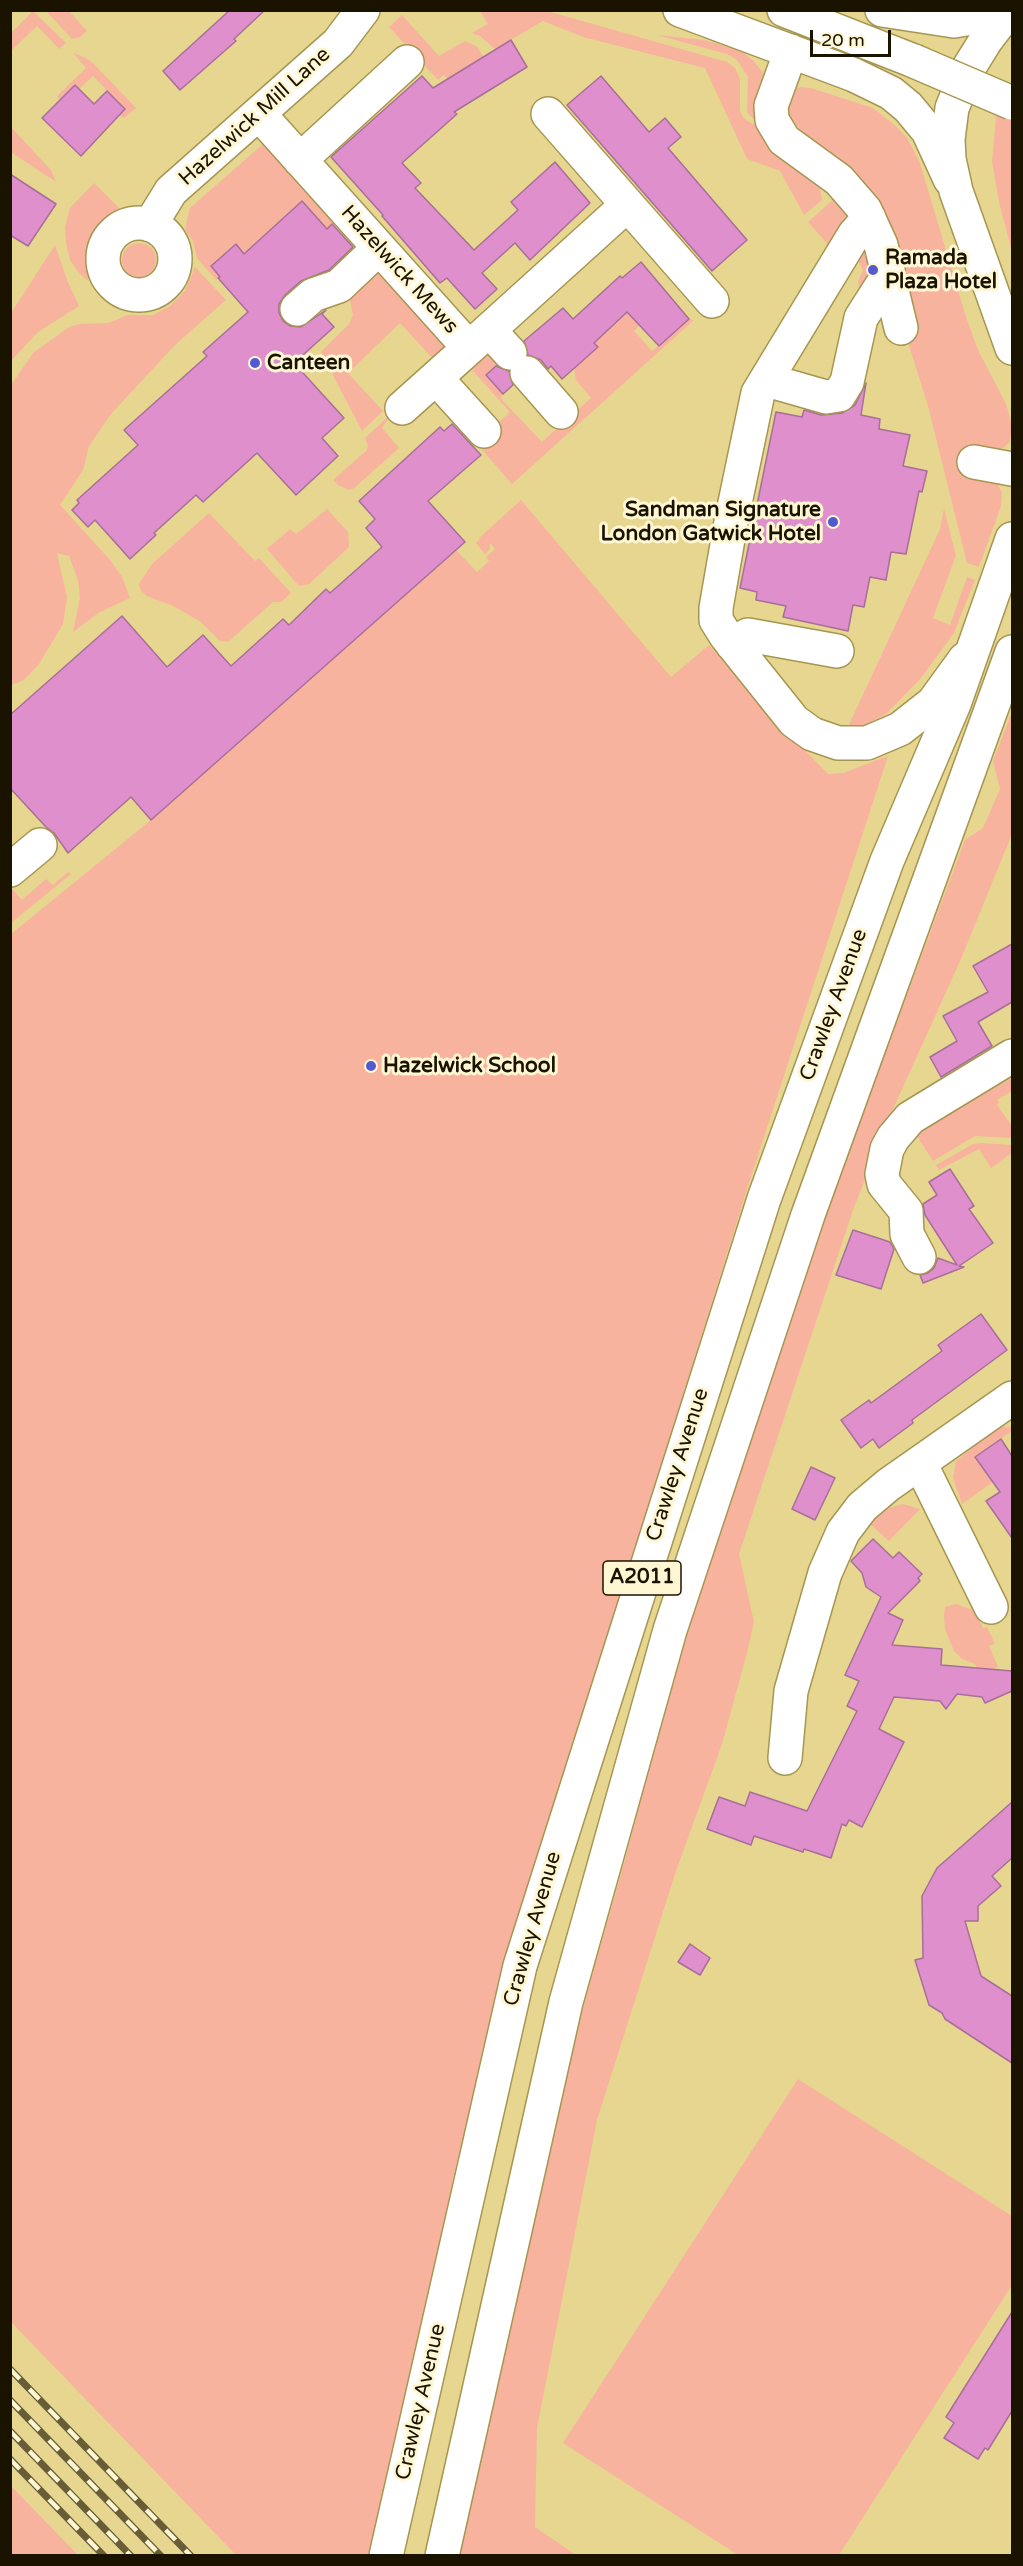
<!DOCTYPE html>
<style>
body{margin:0}
#map{position:relative;width:1023px;height:2566px;overflow:hidden;background:#e6d68f;font-family:"Varela Round",sans-serif}
canvas{display:block}
.frame{position:absolute;inset:0;border:12px solid #1a1300;pointer-events:none}
.scale{position:absolute;left:810px;top:30px;width:81px;height:27px;box-sizing:border-box;border:3px solid #1a1300;border-top:0;padding-left:8px;font-size:18px;line-height:21px;white-space:nowrap;color:#1a1300;-webkit-text-stroke:4px #fff7d4;paint-order:stroke}
</style>
<div id="map">
<canvas width="1023" height="2566"></canvas>
<div class="frame"></div>
<div class="scale">20 m</div>
</div>
<script>
const ctx = document.querySelector('canvas').getContext('2d');
ctx.lineJoin = 'round';
function fill(path, color) {
  ctx.fillStyle = color;
  ctx.fill(path, 'evenodd');
}
function toPath(rows) {
  const path = new Path2D();
  for (const r of rows) {
    if (r.length === 3) {
      path.moveTo(r[0] + r[2], r[1]);
      path.arc(r[0], r[1], r[2], 0, 2 * Math.PI);
      continue;
    }
    path.moveTo(r[0], r[1]);
    for (let i = 2; i < r.length; i += 2) path.lineTo(r[i], r[i + 1]);
  }
  return path;
}
function trace(path, color, width, dash) {
  ctx.strokeStyle = color;
  ctx.lineWidth = width;
  ctx.lineCap = dash ? 'butt' : 'round';
  ctx.setLineDash(dash || []);
  ctx.stroke(path);
}
function drawText(font, color, halo, rows, align = 'center') {
  ctx.font = font + ' "Varela Round",sans-serif';
  ctx.lineWidth = 6;
  ctx.setLineDash([]);
  ctx.textBaseline = 'middle';
  ctx.strokeStyle = halo;
  ctx.fillStyle = color;
  for (const [text, x, y, turn = 0] of rows) {
    ctx.save();
    ctx.translate(x, y);
    ctx.rotate((+turn || 0) * Math.PI / 180);
    ctx.textAlign = isNaN(turn) ? turn : align;
    if (halo) ctx.strokeText(text, 0, 0);
    ctx.fillText(text, 0, 0);
    ctx.restore();
  }
}
const green = toPath([
 [33,11,66,43,59,49,37,26,12,50,11,49,11,33],
 [46,11,69,11,87,31,80,37,72,39],
 [480,11,547,11,727,62,735,68,740,79,740,111,743,117,749,122,766,130,820,187,822,200,804,215,780,171,747,159,705,68,583,37,543,21,495,49,480,36,472,33,488,24],
 [402,15,439,56,465,41,476,46,484,57,449,81,444,75,438,80,389,27],
 [657,35,704,40,739,50,753,60,767,78,765,125,753,119,747,112,748,77,737,60,727,54],
 [73,53,86,58,94,64,136,108,124,118,119,115,125,109,93,76,79,89,75,85,60,100,57,96,86,68],
 [800,87,811,88,873,108,896,126,907,138,920,163,966,317,978,350,1006,404,1012,425,1010,442,998,452,996,481,1002,493,1001,506,979,567,967,563,928,406,907,339,916,325,807,136,786,114,792,91],
 [997,108,1012,116,1012,252,999,202,992,162],
 [11,127,51,170,56,182,11,152],
 [263,144,358,245,355,248,334,223,327,229,302,201,244,254,236,244,212,266,220,277,216,280,197,258,193,241,185,229,190,208],
 [94,183,119,208,93,237,86,257,88,281,80,274,70,260,66,243,65,227,70,208],
 [836,197,850,215,832,249,808,222],
 [139,260,17],
 [55,245,67,280,79,306,38,332,11,361,11,313],
 [864,246,871,272,860,291,858,282,863,270,856,257],
 [195,267,226,300,175,345,111,414,89,446,83,470,60,505,111,561,122,577,130,598,100,612,73,632,80,598,78,580,69,556,57,553,67,597,63,624,39,664,24,680,11,685,11,385,33,353,69,327,79,324,108,323,128,315,153,315,170,306,185,291],
 [378,269,453,348,436,362,400,323,348,373,383,411,362,431,321,352,349,324,353,315,349,296],
 [631,309,643,322,634,331,652,351,689,319,694,320,512,484,476,443,510,412,472,370,495,348,505,358,487,375,503,394,500,397,504,402,542,442,591,398,576,380,574,368,597,346,593,342],
 [391,414,382,428,399,448,353,489,349,490,338,485,333,480,366,451,368,446,365,438],
 [521,500,671,677,709,645,781,726,828,774,843,773,888,756,748,1186,613,1619,510,1963,457,2161,370,2555,236,2555,11,2322,11,934,151,820,456,550,477,572,489,561,486,557,495,549,490,543,490,549,485,554,476,543,480,539,479,538],
 [327,509,348,532,349,547,309,584,299,586,267,549,290,529,296,534],
 [944,509,956,555,933,618,950,625,967,577,975,580,954,633,921,678,886,714,864,726,848,727,940,529],
 [209,513,255,561,259,558,291,593,281,602,273,602,228,642,220,641,201,622,173,606,147,596,141,591,139,584,152,564],
 [1012,712,1012,834,961,959,889,1118,853,1210,739,1554,754,1622,747,1653,722,1744,676,1871,597,2120,537,2428,535,2527,576,2555,460,2556,536,2200,588,1989,627,1853,671,1682,821,1230,881,1064,965,840,983,828,1000,789,993,761],
 [68,872,71,874,11,923,11,888,22,900,46,879,53,885],
 [1012,1078,1012,1091,997,1100,999,1103,997,1105,1012,1126,1012,1138,975,1136,933,1161,915,1133],
 [981,1143,1012,1145,1012,1153,991,1168,979,1149,939,1170,936,1165,973,1144],
 [999,1426,1012,1428,1012,1431,975,1457,993,1482,962,1504,953,1478,956,1461],
 [903,1504,920,1509,889,1541,869,1523,889,1508],
 [956,1604,971,1609,977,1615,983,1628,987,1627,995,1644,989,1646,998,1667,980,1675,975,1664,962,1659,954,1651,945,1629,944,1617,945,1607],
 [798,2079,1012,2216,1012,2285,839,2555,738,2555,563,2443],
 [10,2486,11,2486,78,2555,11,2555]
]);
const building = toPath([
 [230,10,265,10,234,39,236,41,180,90,163,71,230,10],
 [511,40,527,67,454,112,457,114,402,163,421,183,415,188,474,250,518,210,511,202,555,162,590,203,530,260,515,243,482,273,497,289,475,309,447,278,440,283,382,216,383,215,331,157,422,76,433,88,511,40],
 [601,76,649,132,665,118,681,137,668,148,747,240,712,271,567,105,601,76],
 [75,85,94,104,107,91,125,109,81,156,42,118,75,85],
 [10,174,56,204,28,246,10,235,10,174],
 [302,201,327,229,332,224,353,247,329,270,301,281,285,295,279,304,279,313,283,321,290,326,301,327,326,310,322,314,334,327,294,363,344,418,322,438,338,456,296,495,257,453,203,502,196,495,154,533,156,535,130,559,95,520,88,527,72,510,79,503,77,500,138,445,124,430,207,356,203,352,248,312,218,278,220,277,211,266,236,244,244,254,302,201],
 [641,262,689,319,659,346,627,312,594,343,598,347,562,379,551,366,548,369,541,360,528,355,524,341,563,308,573,319,620,276,622,278,641,262],
 [496,366,509,371,513,385,503,394,486,375,496,366],
 [866,383,861,415,880,419,879,429,910,435,903,466,927,471,922,492,919,491,906,554,891,552,886,580,870,577,864,607,853,605,848,631,783,617,786,606,756,600,757,592,740,588,776,412,802,417,804,410,821,415,842,413,855,405,866,383],
 [452,424,481,455,428,501,465,542,151,820,131,797,68,853,54,833,46,827,10,788,10,715,122,616,167,667,203,635,231,666,283,619,289,625,326,589,330,593,382,547,366,528,375,519,359,501,440,427,444,431,452,424],
 [1012,944,1012,1002,978,1022,992,1046,941,1077,930,1057,957,1041,943,1016,988,992,973,966,1012,944],
 [950,1169,974,1206,969,1209,993,1243,959,1266,964,1267,923,1283,920,1275,928,1273,934,1268,938,1258,957,1265,925,1215,923,1204,937,1195,929,1182,950,1169],
 [853,1230,890,1242,894,1249,881,1289,836,1275,853,1230],
 [981,1314,1007,1350,912,1420,913,1423,879,1448,873,1439,861,1448,841,1420,869,1400,871,1403,942,1351,938,1345,981,1314],
 [1001,1439,1012,1456,1012,1538,986,1501,1000,1492,975,1457,1001,1439],
 [811,1467,835,1478,815,1520,792,1509,811,1467],
 [873,1539,893,1558,899,1552,922,1574,918,1578,920,1581,888,1613,903,1620,892,1645,942,1649,941,1665,1012,1671,1012,1691,985,1703,982,1697,957,1694,946,1709,940,1701,894,1697,879,1729,904,1742,862,1827,849,1820,846,1826,842,1824,831,1858,804,1849,803,1852,754,1836,751,1845,707,1829,719,1797,745,1806,750,1792,807,1811,857,1711,847,1706,859,1681,845,1675,881,1597,866,1587,862,1573,851,1561,873,1539],
 [1012,1802,1012,1858,992,1876,1001,1886,978,1906,978,1921,965,1921,981,1976,1012,1996,1012,2063,945,2019,942,2013,929,2005,915,1960,923,1958,922,1896,937,1868,1012,1802],
 [690,1944,710,1958,700,1975,678,1962,690,1944],
 [1012,2312,1012,2411,988,2450,985,2448,978,2459,944,2438,954,2423,946,2417,1012,2312]
]);
const minor = toPath([
 [680,10,854,75,891,93,908,107,928,131,950,179],
 [784,10,914,61],
 [882,10,954,21,978,17,995,10],
 [791,51,771,106,772,120,784,140,839,180,865,210,881,245,901,328],
 [548,114,712,301],
 [260,115,469,348,627,205],
 [300,160,407,62],
 [869,218,854,235,758,393,731,522,716,608,716,620,726,636,794,721,812,734,838,743,867,743,900,729,933,703,965,659],
 [139,259,36],
 [150,225,171,191,338,43,363,10],
 [297,309,313,295,339,286,379,248],
 [489,330,510,353],
 [527,373,561,412],
 [768,377,777,383,826,397,839,395,847,382,861,318,884,282,888,270],
 [436,378,484,431],
 [402,408,469,348],
 [974,462,1012,469],
 [732,644,748,635,837,651],
 [10,870,40,845],
 [919,1257,907,1234,906,1211,884,1184,882,1174,887,1149,893,1138,910,1118,1012,1056],
 [920,1463,991,1607],
 [785,1758,791,1691,825,1573,843,1532,862,1507,888,1485,1012,1398]
]);
const major = toPath([
 [1009,10,986,40,968,69,952,108,948,139,949,159,956,191,1012,348],
 [386,2556,520,1966,764,1199,887,861,954,704,1012,539],
 [442,2556,566,2002,670,1630,808,1215,1012,652]
]);
const rail = toPath([
 [10,2369,191,2556],
 [10,2400,161,2556],
 [10,2431,131,2556],
 [10,2459,104,2556]
]);
const minorBridge = toPath([
 [914,61,1012,103]
]);
const markers = [
 [873,270,6,"#5359cf"],
 [255,363,6,"#5359cf"],
 [833,522,6,"#5359cf"],
 [371,1066,6,"#5359cf"]
];
const shields = [
 [642,1578,78]
];
const shieldNames = [
 ["A2011",642,1578]
];
const streetNames = [
 ["Hazelwick Mill Lane",255,117,-42],
 ["Hazelwick Mews",399,270,48],
 ["Crawley Avenue",834,1005,-70],
 ["Crawley Avenue",678,1465,-72],
 ["Crawley Avenue",533,1929,-74],
 ["Crawley Avenue",421,2402,-77]
];
const poiNames = [
 ["Ramada",885,258],
 ["Plaza Hotel",885,282],
 ["Canteen",267,363],
 ["Sandman Signature",821,510,"right"],
 ["London Gatwick Hotel",821,534,"right"],
 ["Hazelwick School",383,1066]
];
fill(green, '#f8b39f');
fill(building, '#df8fcc');
trace(building, '#a76f99', 1.5);
trace(minor, '#a69651', 36);
trace(major, '#a69651', 36);
trace(minor, '#fff', 33);
trace(major, '#fff', 33);
trace(rail, '#685d37', 7);
trace(rail, '#fff7d4', 4.5, [14]);
trace(minorBridge, '#a69651', 36, []);
trace(minorBridge, '#fff', 33);
for (const [x, y, r, color] of markers) {
  const dot = new Path2D();
  dot.arc(x, y, r, 0, 2 * Math.PI);
  ctx.fillStyle = color;
  ctx.fill(dot);
  trace(dot, '#fff7d4', 2);
}
for (const [x, y, w] of shields) {
  const box = new Path2D();
  box.roundRect(x - w / 2, y - 17, w, 34, 4.5);
  ctx.fillStyle = '#fff7d4';
  ctx.fill(box);
  trace(box, '#1a1300', 1.5);
}
drawText('bold 20px', '#1a1300', null, shieldNames);
drawText('21px', '#1a1300', '#fff7d4', streetNames);
drawText('bold 21px', '#1a1300', '#fff7d4', poiNames, 'left');
</script>
